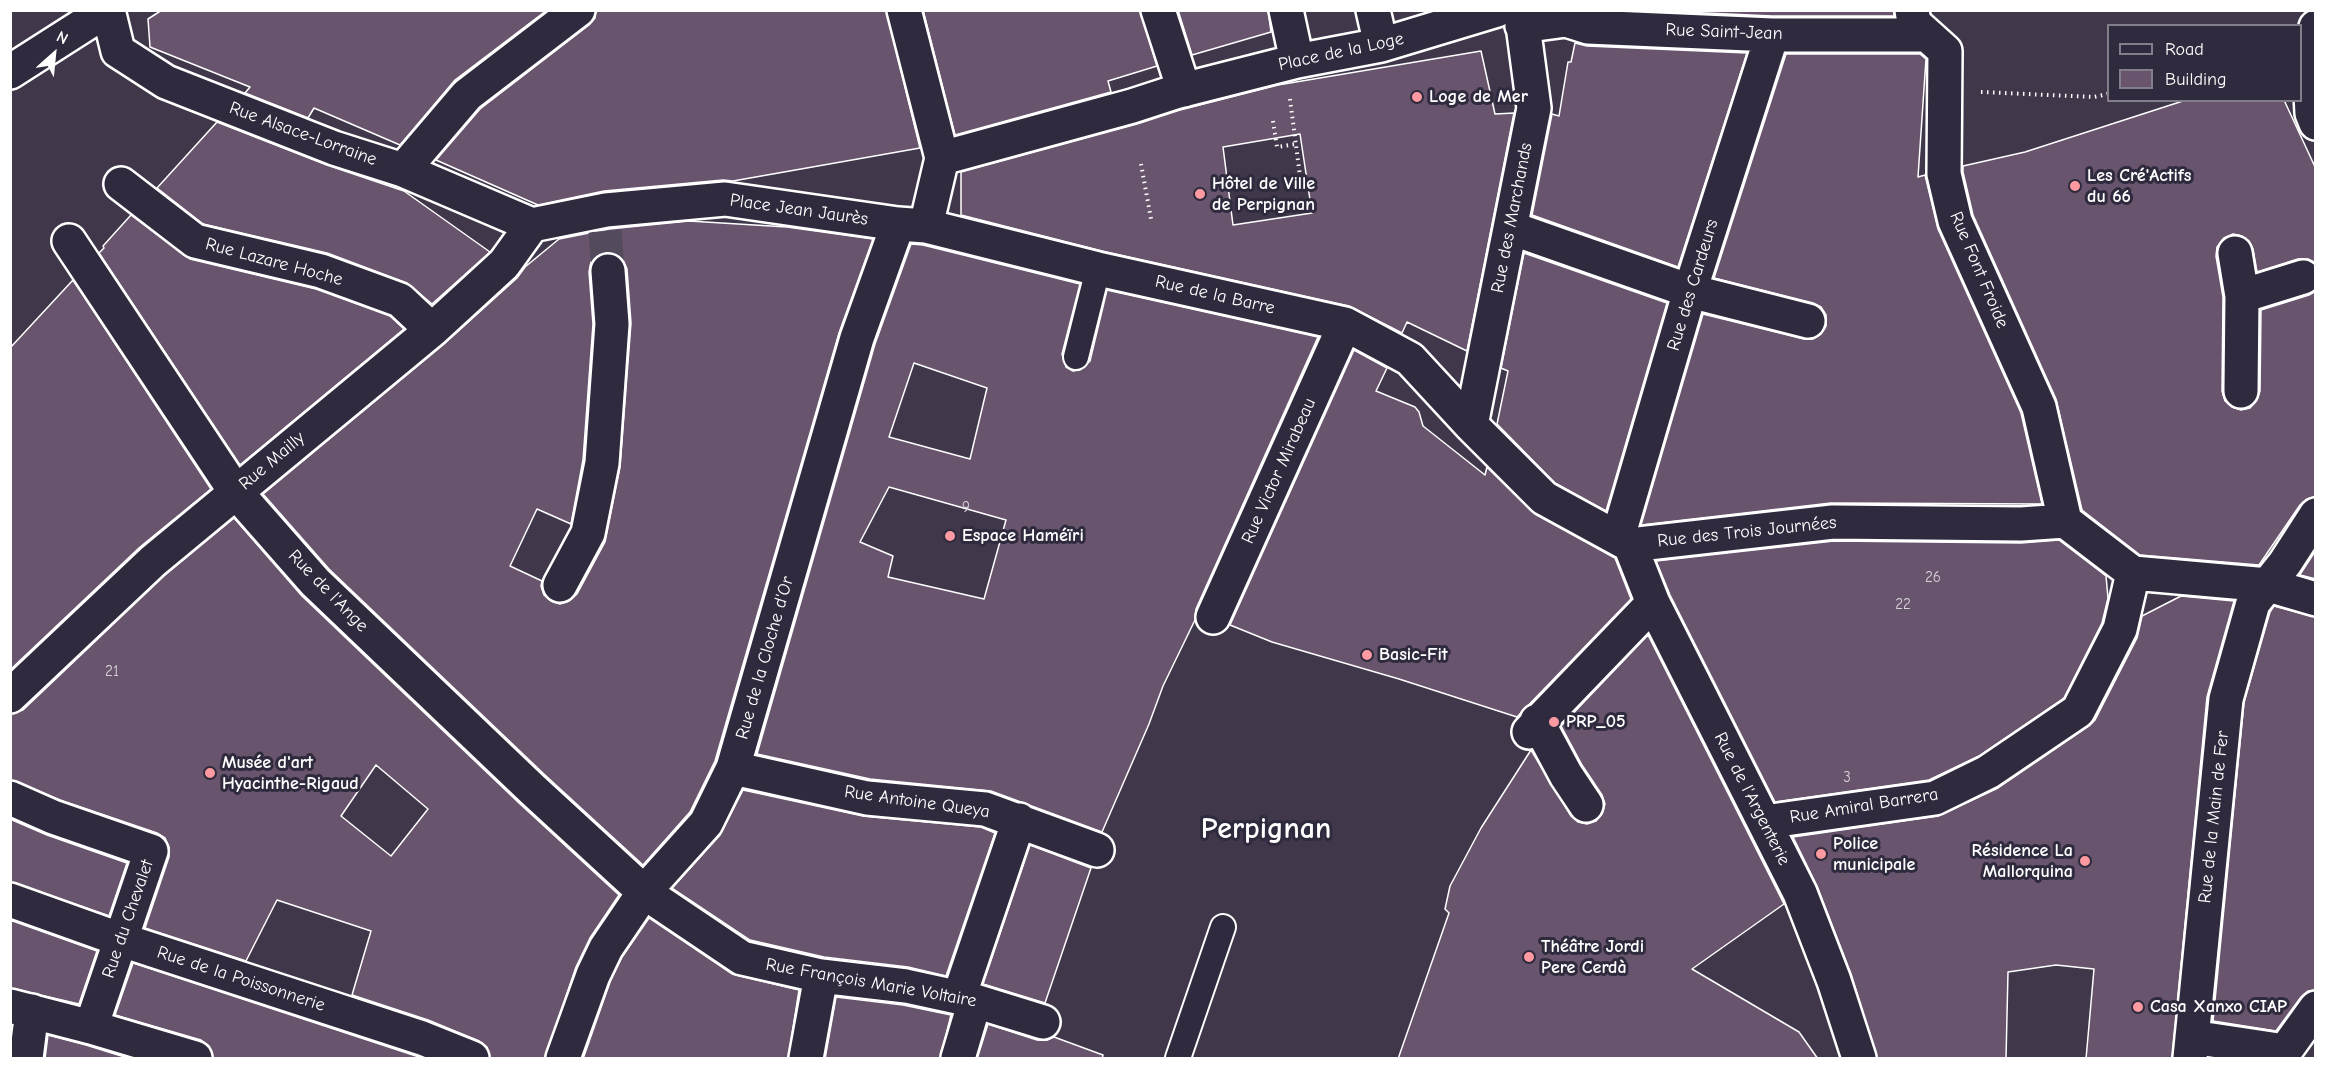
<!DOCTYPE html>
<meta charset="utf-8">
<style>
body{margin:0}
#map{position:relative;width:2326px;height:1069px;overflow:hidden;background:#40374b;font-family:"Comic Neue",sans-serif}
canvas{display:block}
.frame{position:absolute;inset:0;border:12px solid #fff;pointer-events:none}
.legend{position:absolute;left:2107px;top:24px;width:195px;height:78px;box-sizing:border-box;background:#2f2a3d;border:2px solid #827f8b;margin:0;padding:8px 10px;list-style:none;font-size:18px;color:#fff}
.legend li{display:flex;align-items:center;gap:12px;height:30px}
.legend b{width:30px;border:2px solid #827f8b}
.north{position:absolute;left:24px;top:24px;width:60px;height:60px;-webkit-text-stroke:4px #2f2a3d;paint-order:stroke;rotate:27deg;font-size:16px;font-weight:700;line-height:24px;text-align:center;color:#fff}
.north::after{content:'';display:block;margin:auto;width:21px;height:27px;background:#fff;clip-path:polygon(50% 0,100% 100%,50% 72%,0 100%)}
</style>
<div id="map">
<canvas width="2326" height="1069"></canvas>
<div class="frame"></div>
<ul class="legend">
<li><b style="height:8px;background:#2f2a3d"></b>Road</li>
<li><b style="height:16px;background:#68546c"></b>Building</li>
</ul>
<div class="north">N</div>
</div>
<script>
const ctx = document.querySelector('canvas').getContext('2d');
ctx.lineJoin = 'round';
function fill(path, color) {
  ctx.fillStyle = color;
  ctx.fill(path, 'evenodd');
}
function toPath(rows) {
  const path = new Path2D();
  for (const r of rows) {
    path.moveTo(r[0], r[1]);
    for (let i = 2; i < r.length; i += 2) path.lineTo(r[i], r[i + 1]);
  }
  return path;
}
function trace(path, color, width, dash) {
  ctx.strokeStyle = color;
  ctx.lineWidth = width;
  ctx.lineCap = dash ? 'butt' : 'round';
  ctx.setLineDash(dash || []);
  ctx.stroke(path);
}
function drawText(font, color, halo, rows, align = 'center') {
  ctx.font = font + ' "Comic Neue",sans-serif';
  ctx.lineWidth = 6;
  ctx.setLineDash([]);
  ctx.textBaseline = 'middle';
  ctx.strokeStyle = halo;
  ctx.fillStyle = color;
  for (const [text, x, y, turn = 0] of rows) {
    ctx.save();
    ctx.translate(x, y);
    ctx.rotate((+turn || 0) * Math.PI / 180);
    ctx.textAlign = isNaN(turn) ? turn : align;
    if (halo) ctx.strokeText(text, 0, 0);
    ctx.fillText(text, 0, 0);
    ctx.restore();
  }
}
const building = toPath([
 [162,10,547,10,455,80,400,145,314,108,308,118,245,93,250,87,150,47,148,19,162,10],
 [596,10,886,10,920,148,733,181,723,180,604,191,538,205,436,160,480,109,589,25,595,18,596,10],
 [923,10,1140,10,1157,66,1108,81,1111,92,955,135,923,10],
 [1178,10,1268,10,1271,32,1192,55,1178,10],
 [1640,10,1894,10,1894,16,1772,16,1640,10],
 [1575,43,1587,46,1747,53,1678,267,1532,215,1552,114,1559,116,1568,62,1571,62,1575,43],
 [1481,51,1495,114,1514,113,1467,351,1407,322,1402,333,1349,306,1102,251,961,215,961,172,1137,124,1180,110,1278,85,1481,51],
 [1300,134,1312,213,1233,225,1223,147,1300,134],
 [1786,54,1920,54,1926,59,1918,177,1925,175,1938,229,2021,413,2042,504,1831,503,1641,525,1703,314,1804,339,1813,339,1821,334,1826,326,1826,315,1821,307,1813,303,1714,278,1786,54],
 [2186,100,2284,100,2316,169,2316,263,2308,259,2298,259,2257,272,2253,249,2249,241,2242,236,2233,234,2224,238,2217,247,2216,256,2223,297,2222,391,2225,401,2232,407,2241,410,2250,408,2257,400,2260,391,2261,310,2309,295,2316,291,2316,496,2307,499,2300,505,2259,565,2140,555,2082,510,2056,399,1973,215,1963,172,1963,166,2025,152,2186,100],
 [217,122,327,165,404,191,490,252,432,304,407,283,327,253,203,224,157,188,217,122],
 [131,215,190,259,316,289,390,316,404,329,240,465,99,253,104,248,103,246,131,215],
 [689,221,787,227,873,239,839,333,715,761,690,812,643,865,545,775,329,569,263,494,444,344,517,278,525,267,559,239,609,229,689,221],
 [607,252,616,254,623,260,627,269,631,323,620,467,605,542,577,594,569,601,560,604,551,601,544,595,541,586,542,581,510,566,537,509,571,524,583,460,593,324,589,272,591,262,597,256,607,252],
 [911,244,923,245,1080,284,1062,354,1066,367,1073,371,1080,370,1090,361,1107,290,1318,337,1196,609,1195,620,1163,686,1149,724,1102,832,991,791,870,779,757,754,875,344,911,244],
 [914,363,987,388,970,459,889,437,914,363],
 [889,487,1006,520,984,599,888,577,893,556,860,542,889,487],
 [1524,253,1667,303,1606,511,1555,483,1497,424,1508,371,1501,368,1524,253],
 [73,280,211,489,140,547,10,670,10,348,73,280],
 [1354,350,1387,368,1376,391,1415,407,1419,412,1423,426,1485,475,1487,467,1535,514,1615,558,1631,599,1517,717,1399,679,1272,642,1230,625,1354,350],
 [234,518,302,596,519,803,619,895,590,938,576,967,545,1059,490,1059,487,1047,479,1041,428,1020,352,995,371,931,277,900,246,961,145,928,169,857,169,847,165,838,157,833,60,800,10,780,10,714,23,710,165,575,234,518],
 [376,765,428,809,391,856,341,816,376,765],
 [2059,540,2106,576,2108,598,2102,623,2064,698,1979,756,1929,780,1775,802,1670,595,1656,561,1834,541,2021,543,2059,540],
 [2316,550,2316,579,2300,575,2301,573,2316,550],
 [2181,596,2234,601,2207,697,2172,1059,2086,1059,2094,969,2056,965,2008,972,2006,1059,1877,1059,1851,974,1817,886,1793,837,1938,816,1998,788,2089,726,2095,720,2137,638,2142,616,2181,596],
 [2274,606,2316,617,2316,990,2308,991,2301,997,2276,1031,2213,1021,2244,702,2270,612,2274,606],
 [1648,635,1784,904,1692,969,1799,1032,1818,1059,1398,1059,1449,913,1445,909,1450,886,1481,828,1531,750,1571,816,1578,822,1587,824,1596,821,1602,814,1605,804,1602,795,1582,765,1561,726,1648,635],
 [743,790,863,816,981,827,995,833,946,976,908,967,824,957,750,940,672,888,720,835,743,790],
 [10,819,47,835,127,863,109,916,10,882,10,819],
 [1030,845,1091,868,1045,1003,983,984,1030,845],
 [649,918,732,974,799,990,788,1059,583,1059,610,982,622,957,649,918],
 [10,920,97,951,79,1004,10,988,10,920],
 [133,963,416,1056,423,1059,213,1059,209,1046,201,1040,115,1015,133,963],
 [836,997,903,1005,951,1015,940,1059,825,1059,836,997],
 [988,1024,1037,1040,1047,1040,1054,1037,1103,1055,1102,1059,977,1059,988,1024],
 [48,1035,86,1045,131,1059,45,1059,48,1035]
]);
const streetTunnel = toPath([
 [605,231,608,271]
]);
const path = toPath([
 [1981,92,2094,97,2108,94],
 [1290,99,1300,176],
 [1273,121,1277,147,1296,144],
 [1141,164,1151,219]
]);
const lane = toPath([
 [1076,357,1098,269],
 [1178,1058,1223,927]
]);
const street = toPath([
 [108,10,118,51,166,82,334,148,403,170,532,225],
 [904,10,942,158,926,226],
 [1158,10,1184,90],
 [1286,10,1297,61],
 [1373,10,1381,45],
 [1912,10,1914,23,1945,51,1944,174,1955,221,2039,407,2065,521],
 [1522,26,1566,20,1588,27,1772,35,1927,35],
 [2316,27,2309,58,2312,113,2316,123],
 [10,72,107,10],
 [942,158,1132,106,1175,92,1297,61,1381,45,1497,10],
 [403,170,467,95,578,10],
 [121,184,195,241,321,271,400,300,432,330],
 [532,225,606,210,725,199,898,224,926,226,1098,269,1345,324,1410,359,1471,425,1544,498,1630,545,1833,522,2021,524,2065,521],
 [1511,228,1690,291,1808,321],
 [69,241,235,491,315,582,532,789,644,892,742,958,821,976,906,986,975,1001,1043,1022],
 [2235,253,2242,296,2241,391],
 [2242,296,2303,277],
 [1471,425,1534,108,1521,10],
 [2065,521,2133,573,2268,585,2316,599],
 [1618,537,1690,291,1772,35],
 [1630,545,1653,603,1800,893,1834,981,1859,1058],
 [560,585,588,533,602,463,612,324,608,271],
 [1213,617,1345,324],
 [10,696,153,561,432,330,504,264,532,225],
 [1537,721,1566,775,1586,805],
 [1529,732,1653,603],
 [733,768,867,798,985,809,1097,850],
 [10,798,53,817,151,851,91,1027],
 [1764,822,1935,798,1988,772,2078,711,2120,629,2133,573],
 [10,900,119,939,422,1038,472,1058],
 [959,997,1019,820],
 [10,1006,91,1027,195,1058],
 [2192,1037,2285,1051,2316,1008],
 [26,1058,32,1011],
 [563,1058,593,975,606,948,644,892,706,823,733,768,857,338,898,224],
 [806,1058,821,976],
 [958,1058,975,1001],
 [2190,1058,2226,699,2253,603,2285,563,2316,515]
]);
const markers = [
 [1417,97,6,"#ff9aa2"],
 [2075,186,6,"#ff9aa2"],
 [1200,194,6,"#ff9aa2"],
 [950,536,6,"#ff9aa2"],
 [1367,655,6,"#ff9aa2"],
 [1554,722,6,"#ff9aa2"],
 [210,773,6,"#ff9aa2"],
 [1821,854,6,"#ff9aa2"],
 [2085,861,6,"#ff9aa2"],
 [1529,957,6,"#ff9aa2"],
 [2138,1007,6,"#ff9aa2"]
];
const numberNames = [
 ["9",966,508],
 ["26",1933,578],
 ["22",1903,605],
 ["21",112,672],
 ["3",1847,778]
];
const streetNames = [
 ["Rue Saint-Jean",1724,32,2],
 ["Place de la Loge",1341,52,-12],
 ["Rue Alsace-Lorraine",303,134,20],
 ["Place Jean Jaurès",799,210,8],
 ["Rue des Marchands",1512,218,-79],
 ["Rue Lazare Hoche",274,262,15],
 ["Rue Font Froide",1979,270,67],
 ["Rue des Cardeurs",1693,285,-73],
 ["Rue de la Barre",1215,295,13],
 ["Rue Mailly",272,461,-40],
 ["Rue Victor Mirabeau",1279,471,-66],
 ["Rue des Trois Journées",1747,532,-6],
 ["Rue de l'Ange",328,591,46],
 ["Rue de la Cloche d'Or",765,658,-74],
 ["Rue de l'Argenterie",1752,799,63],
 ["Rue Antoine Queya",917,802,8],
 ["Rue Amiral Barrera",1864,806,-9],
 ["Rue de la Main de Fer",2214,817,-84],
 ["Rue du Chevalet",128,919,-71],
 ["Rue de la Poissonnerie",241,979,18],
 ["Rue François Marie Voltaire",871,983,10]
];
const poiNames = [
 ["Loge de Mer",1429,97],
 ["Les Cré'Actifs",2087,176],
 ["du 66",2087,197],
 ["Hôtel de Ville",1212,184],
 ["de Perpignan",1212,205],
 ["Espace Haméïri",962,536],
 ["Basic-Fit",1379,655],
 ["PRP_05",1566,722],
 ["Musée d'art",222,763],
 ["Hyacinthe-Rigaud",222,784],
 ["Police",1833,844],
 ["municipale",1833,865],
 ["Résidence La",2073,851,"right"],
 ["Mallorquina",2073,872,"right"],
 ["Théâtre Jordi",1541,947],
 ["Pere Cerdà",1541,968],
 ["Casa Xanxo CIAP",2150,1007]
];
const townNames = [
 ["Perpignan",1266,830]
];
fill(building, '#68546c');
trace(building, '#fff', 1.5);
trace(streetTunnel, '#534b5d', 33, [33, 16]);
trace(lane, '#fff', 28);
trace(street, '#fff', 38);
trace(path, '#fff', 4, [1.5, 4.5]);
trace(lane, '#2f2a3d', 24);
trace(street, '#2f2a3d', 33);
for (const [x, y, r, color] of markers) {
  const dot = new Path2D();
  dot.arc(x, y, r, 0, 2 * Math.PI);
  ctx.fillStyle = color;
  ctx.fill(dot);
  trace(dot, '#2f2a3d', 2);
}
drawText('15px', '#d9d4da', null, numberNames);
drawText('18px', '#fff', '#2f2a3d', streetNames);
drawText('bold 18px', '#fff', '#2f2a3d', poiNames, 'left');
drawText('bold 30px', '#fff', '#2f2a3d', townNames);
</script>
